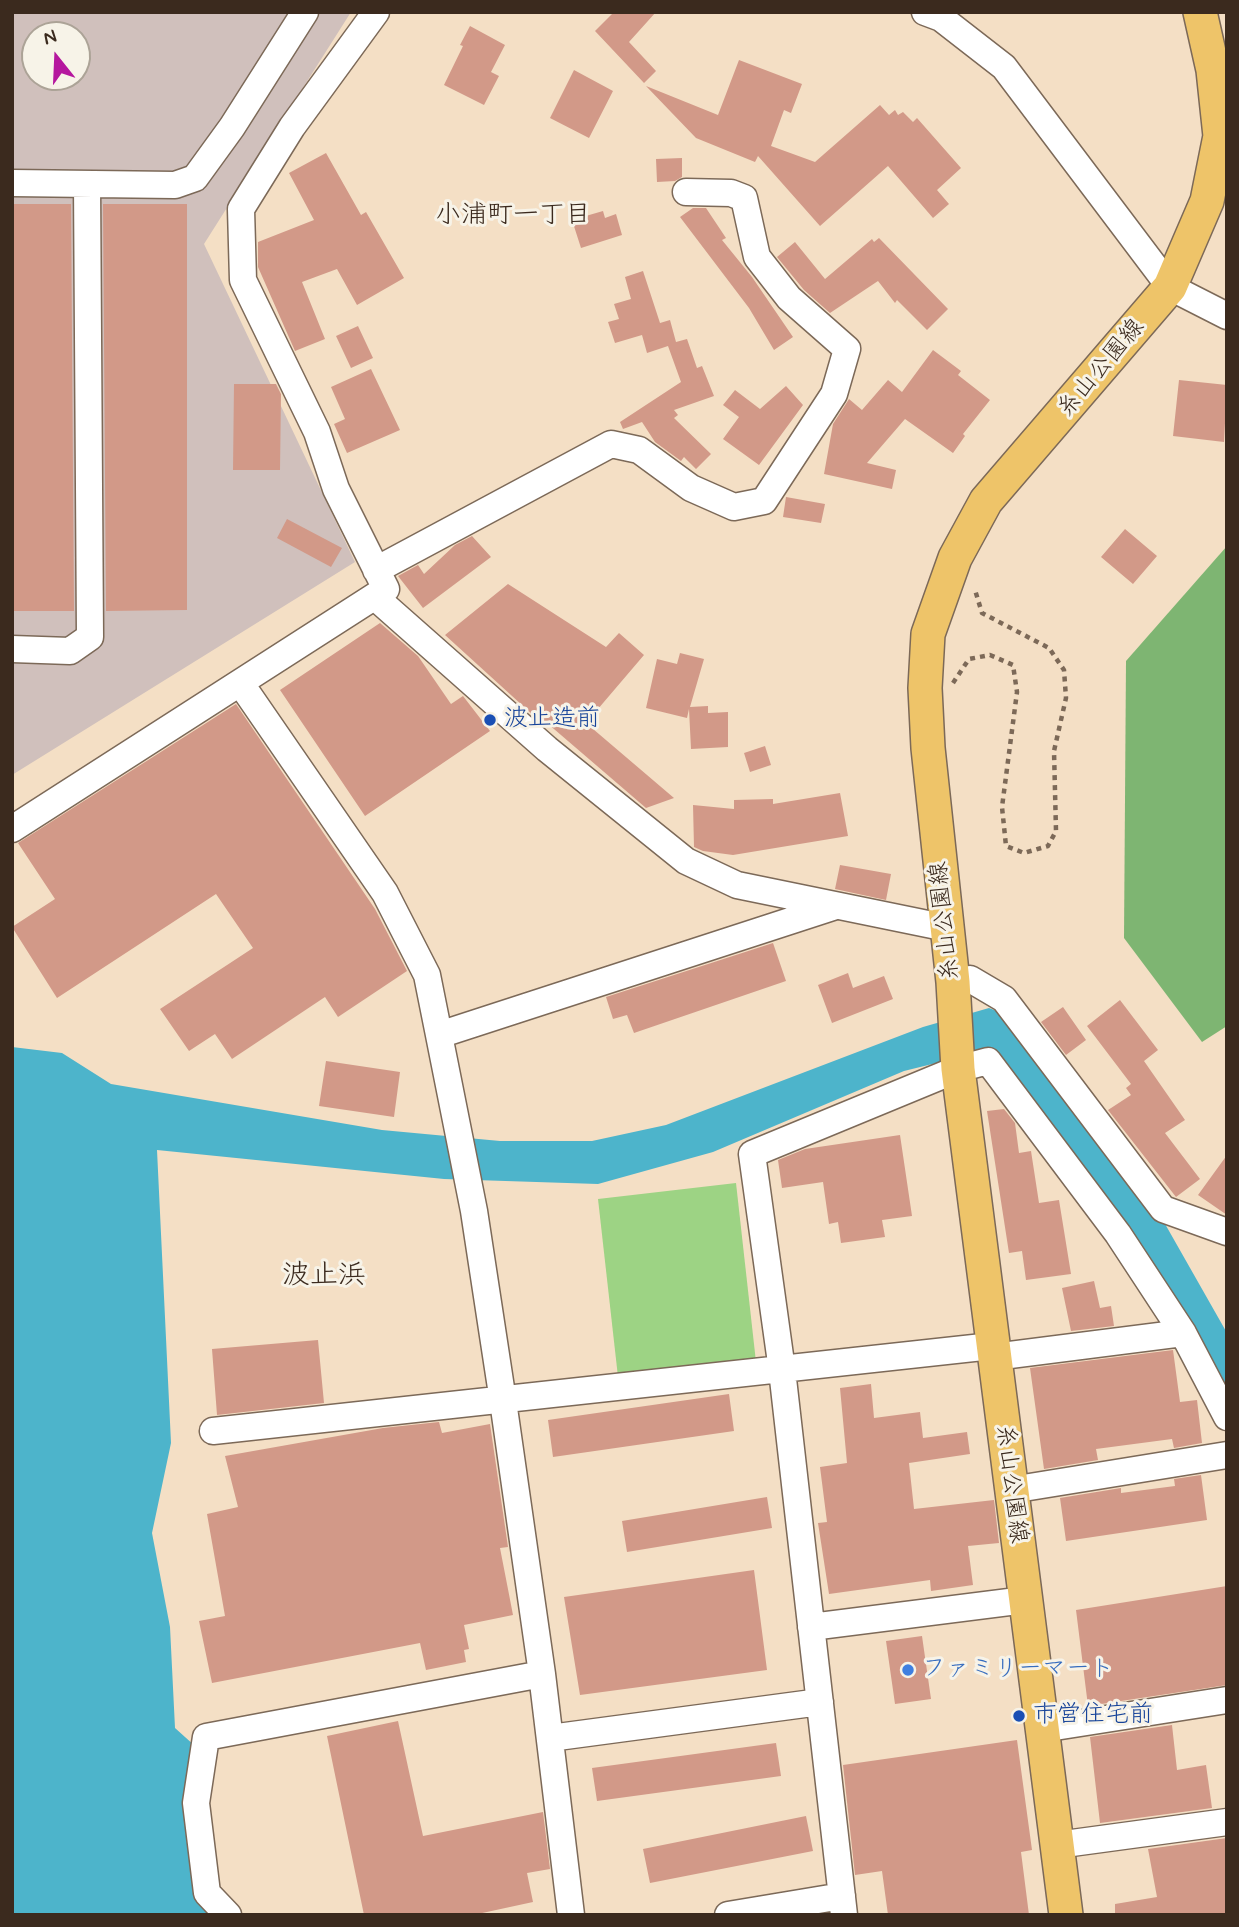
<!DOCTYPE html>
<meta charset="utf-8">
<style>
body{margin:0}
#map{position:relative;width:1239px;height:1927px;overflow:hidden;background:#f4dfc5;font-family:Mynerve,sans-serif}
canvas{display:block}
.frame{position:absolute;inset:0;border:14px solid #3b2a1e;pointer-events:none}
.north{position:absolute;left:21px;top:21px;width:70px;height:70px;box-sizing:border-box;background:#f7f3e8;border:2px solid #aca397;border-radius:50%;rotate:342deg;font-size:19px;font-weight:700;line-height:28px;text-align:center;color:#3b2a1e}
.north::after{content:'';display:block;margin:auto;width:24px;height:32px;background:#b5179e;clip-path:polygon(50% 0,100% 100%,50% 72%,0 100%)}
</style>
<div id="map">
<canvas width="1239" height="1927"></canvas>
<div class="frame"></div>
<div class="north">N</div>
</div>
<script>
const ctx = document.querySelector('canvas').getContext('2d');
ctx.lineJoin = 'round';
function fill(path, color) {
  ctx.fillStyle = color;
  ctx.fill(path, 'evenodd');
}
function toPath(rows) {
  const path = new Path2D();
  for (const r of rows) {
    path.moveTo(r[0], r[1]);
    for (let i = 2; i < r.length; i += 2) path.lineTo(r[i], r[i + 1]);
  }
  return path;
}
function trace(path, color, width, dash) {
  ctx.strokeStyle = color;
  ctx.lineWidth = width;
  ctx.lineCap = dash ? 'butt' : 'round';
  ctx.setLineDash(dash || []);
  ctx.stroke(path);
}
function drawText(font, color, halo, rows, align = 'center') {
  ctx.font = font + ' Mynerve,"Klee One",sans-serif';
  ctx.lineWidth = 6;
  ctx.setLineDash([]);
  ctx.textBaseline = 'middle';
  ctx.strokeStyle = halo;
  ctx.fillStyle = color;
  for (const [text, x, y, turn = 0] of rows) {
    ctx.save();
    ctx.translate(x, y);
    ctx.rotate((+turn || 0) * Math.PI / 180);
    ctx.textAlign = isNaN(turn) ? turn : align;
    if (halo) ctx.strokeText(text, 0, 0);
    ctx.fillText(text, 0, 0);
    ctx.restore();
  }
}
const industrial = toPath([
 [12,12,351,12,204,244,355,562,12,775],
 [35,35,77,35,77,77,35,77]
]);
const green = toPath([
 [736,1183,756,1362,618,1377,598,1199]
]);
const forest = toPath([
 [1227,546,1227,1026,1202,1042,1124,938,1126,661]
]);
const water = toPath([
 [989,1008,1002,1013,1152,1201,1227,1333,1227,1398,989,1050,904,1071,713,1152,598,1184,444,1179,157,1150,171,1443,152,1533,170,1627,175,1728,195,1746,185,1828,194,1897,213,1915,12,1915,12,1047,62,1053,111,1084,382,1130,500,1141,592,1141,666,1125,923,1027]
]);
const building = toPath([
 [614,12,656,12,629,42,656,71,644,83,595,31],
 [470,26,505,45,491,72,499,76,484,105,444,85,463,46,460,45],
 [739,60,802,84,791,113,784,110,771,146,815,162,880,105,889,115,895,110,898,115,903,112,913,122,917,118,961,168,937,190,949,204,933,218,888,166,820,226,758,156,755,162,696,138,646,86,718,115],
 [574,70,613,91,589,138,550,118],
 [326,153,361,215,366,212,404,278,357,305,337,269,302,282,325,339,295,351,258,267,258,242,314,220,289,173],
 [682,158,682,177,675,181,657,182,656,159],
 [12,204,71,204,74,611,12,611],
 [103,204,187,204,187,610,106,611],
 [693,208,706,208,726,238,722,240,752,277,793,337,774,350,749,308,680,217],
 [603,211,605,218,616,214,622,235,581,248,572,220],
 [879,238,948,309,927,330,897,300,895,303,878,281,830,313,804,290,777,257,795,242,825,279,872,239,874,242],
 [643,271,660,323,670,320,676,342,687,339,697,368,702,366,714,396,674,410,678,415,674,418,711,454,696,469,684,457,681,461,655,442,642,422,623,429,620,422,681,382,668,346,647,353,642,335,615,343,608,322,619,319,614,304,631,299,625,277],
 [358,326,373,358,351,368,336,336],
 [933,350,961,371,958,375,990,400,963,434,965,436,953,453,905,419,867,463,896,470,892,489,824,474,833,424,849,399,862,410,888,380,902,392],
 [371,369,400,430,347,453,334,424,345,419,331,387],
 [1179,380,1227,385,1224,442,1173,436],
 [234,384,276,384,281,394,280,470,233,470],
 [786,386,803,405,759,465,723,439,739,417,723,405,735,390,760,409],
 [786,497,825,504,821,523,783,517],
 [287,519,342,548,331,567,277,538],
 [1125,529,1157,556,1133,584,1101,557],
 [472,536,491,557,423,608,398,576,418,565,424,574,455,545],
 [508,584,606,647,619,633,644,655,586,723,674,798,646,808,547,723,545,726,445,635],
 [380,623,418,656,451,704,463,696,490,731,365,816,280,690],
 [680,653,704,659,690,707,708,706,708,713,728,712,728,747,691,749,689,709,687,718,646,708,657,659,677,664],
 [236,704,375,909,407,971,338,1017,325,997,232,1059,215,1034,189,1051,160,1009,253,948,216,894,57,998,12,927,55,899,18,843],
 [765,746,771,765,750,772,744,753],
 [840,793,848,836,733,855,703,851,694,847,693,805,734,809,734,800,773,799,773,804],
 [840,865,891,874,886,900,835,889],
 [773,943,786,981,634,1033,627,1015,613,1019,606,997],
 [848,973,853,988,884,976,893,999,832,1023,818,985],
 [1120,1000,1158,1050,1144,1061,1185,1120,1165,1133,1200,1179,1176,1197,1108,1110,1131,1095,1126,1088,1131,1084,1087,1026],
 [1063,1007,1086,1040,1066,1055,1041,1022],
 [326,1061,400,1072,394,1117,319,1106],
 [1004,1109,1015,1123,1019,1153,1031,1151,1039,1203,1059,1200,1071,1274,1026,1280,1022,1251,1009,1253,987,1111],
 [900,1135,912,1216,882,1220,885,1237,841,1243,838,1222,829,1224,823,1182,782,1188,778,1160,805,1149],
 [1227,1155,1227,1215,1198,1195],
 [1094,1281,1100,1308,1111,1306,1114,1326,1071,1331,1062,1288],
 [318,1340,324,1403,217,1415,212,1349],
 [1173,1350,1180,1402,1197,1400,1202,1443,1174,1448,1172,1439,1096,1449,1098,1460,1044,1469,1030,1368],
 [871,1384,874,1418,920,1412,923,1438,967,1432,970,1454,909,1463,914,1509,994,1500,999,1543,968,1546,973,1585,931,1591,930,1580,829,1594,818,1523,827,1522,820,1467,847,1463,840,1388],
 [729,1394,734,1431,553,1457,548,1420],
 [439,1422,442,1433,490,1424,508,1547,500,1548,513,1615,464,1625,469,1649,464,1650,466,1662,426,1670,420,1643,212,1683,199,1621,225,1616,207,1514,238,1507,225,1456,383,1428],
 [1201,1475,1207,1520,1066,1541,1060,1498,1121,1488,1121,1493,1175,1486,1174,1479],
 [767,1497,772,1528,627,1552,622,1521],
 [754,1570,767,1670,580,1695,564,1597],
 [1227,1586,1227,1685,1088,1706,1076,1610],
 [922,1636,931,1699,895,1704,886,1641],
 [398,1721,423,1836,543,1812,550,1869,527,1873,533,1902,473,1915,364,1915,327,1736],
 [1172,1725,1177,1770,1206,1765,1212,1808,1100,1823,1090,1737],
 [1017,1740,1032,1850,1021,1852,1029,1915,888,1915,882,1871,855,1875,843,1765],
 [776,1743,781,1776,597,1801,592,1768],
 [806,1816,813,1851,650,1883,643,1849],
 [1227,1838,1227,1915,1115,1915,1115,1904,1157,1897,1148,1849]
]);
const path = toPath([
 [953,683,969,659,990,655,1013,665,1017,692,1002,807,1006,846,1024,853,1048,846,1056,831,1054,751,1066,698,1064,670,1049,648,982,613,975,590]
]);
const minor = toPath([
 [925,12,941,18,1004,67,1170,287,1227,316],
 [12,183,175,185,195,178,232,127,305,12],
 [376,570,611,444,639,450,691,488,734,507,764,501,834,394,847,349,789,298,757,257,744,198,731,193,686,192],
 [375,597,547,749,686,861,737,885,947,928],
 [12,649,70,651,90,637,87,184],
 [241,684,385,893,427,975,439,1035],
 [12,829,386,589,336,489,317,432,243,280,241,209,292,127,376,12],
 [953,982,970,979,1004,999,1163,1209,1227,1232],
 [994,1357,1183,1333],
 [213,1431,992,1346],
 [1011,1490,1227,1455],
 [811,1627,1025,1600],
 [1042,1729,1227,1700],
 [550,1738,820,1702],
 [1057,1845,1227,1822],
 [228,1915,207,1893,196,1803,206,1737,542,1674],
 [571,1915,542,1674,503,1401,474,1211,439,1035,836,906],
 [728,1915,842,1896],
 [844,1915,782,1370,752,1154,958,1069,988,1061,1118,1234,1183,1333,1227,1417]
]);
const major = toPath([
 [1066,1915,958,1069,953,982,928,748,925,688,928,634,955,558,986,501,1170,287,1207,201,1220,136,1213,70,1200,12]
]);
const markers = [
 [490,720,7,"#1a4fb4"],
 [908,1670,7,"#3f7fe0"],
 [1019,1716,7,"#1a4fb4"]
];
const streetNames = [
 ["糸山公園線",1102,369,-50],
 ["糸山公園線",946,921,-96],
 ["糸山公園線",1010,1484,83]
];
const transitNames = [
 ["波止造前",504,720],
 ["市営住宅前",1033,1716]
];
const shopNames = [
 ["ファミリーマート",922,1670]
];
const neighbourhoodNames = [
 ["小浦町一丁目",513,217]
];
const quarterNames = [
 ["波止浜",324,1277]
];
fill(industrial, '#d0c0bc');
fill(green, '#9dd384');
fill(forest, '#7eb572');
fill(water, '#4db4cb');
fill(building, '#d29988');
trace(minor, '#7c6958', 29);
trace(major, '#7c6958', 36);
trace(path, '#7c6958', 4.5, [5, 5]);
trace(minor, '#fff', 26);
trace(major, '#eec469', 33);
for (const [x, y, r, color] of markers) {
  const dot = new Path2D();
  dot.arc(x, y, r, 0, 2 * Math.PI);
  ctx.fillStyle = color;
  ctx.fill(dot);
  trace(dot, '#f7f3e8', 2.5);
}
drawText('24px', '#3b2a1e', '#f7f3e8', streetNames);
drawText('24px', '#164399', '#f7f3e8', transitNames, 'left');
drawText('24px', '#366cbe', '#f7f3e8', shopNames, 'left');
drawText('26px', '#3b2a1e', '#f7f3e8', neighbourhoodNames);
drawText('28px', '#3b2a1e', '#f7f3e8', quarterNames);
</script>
